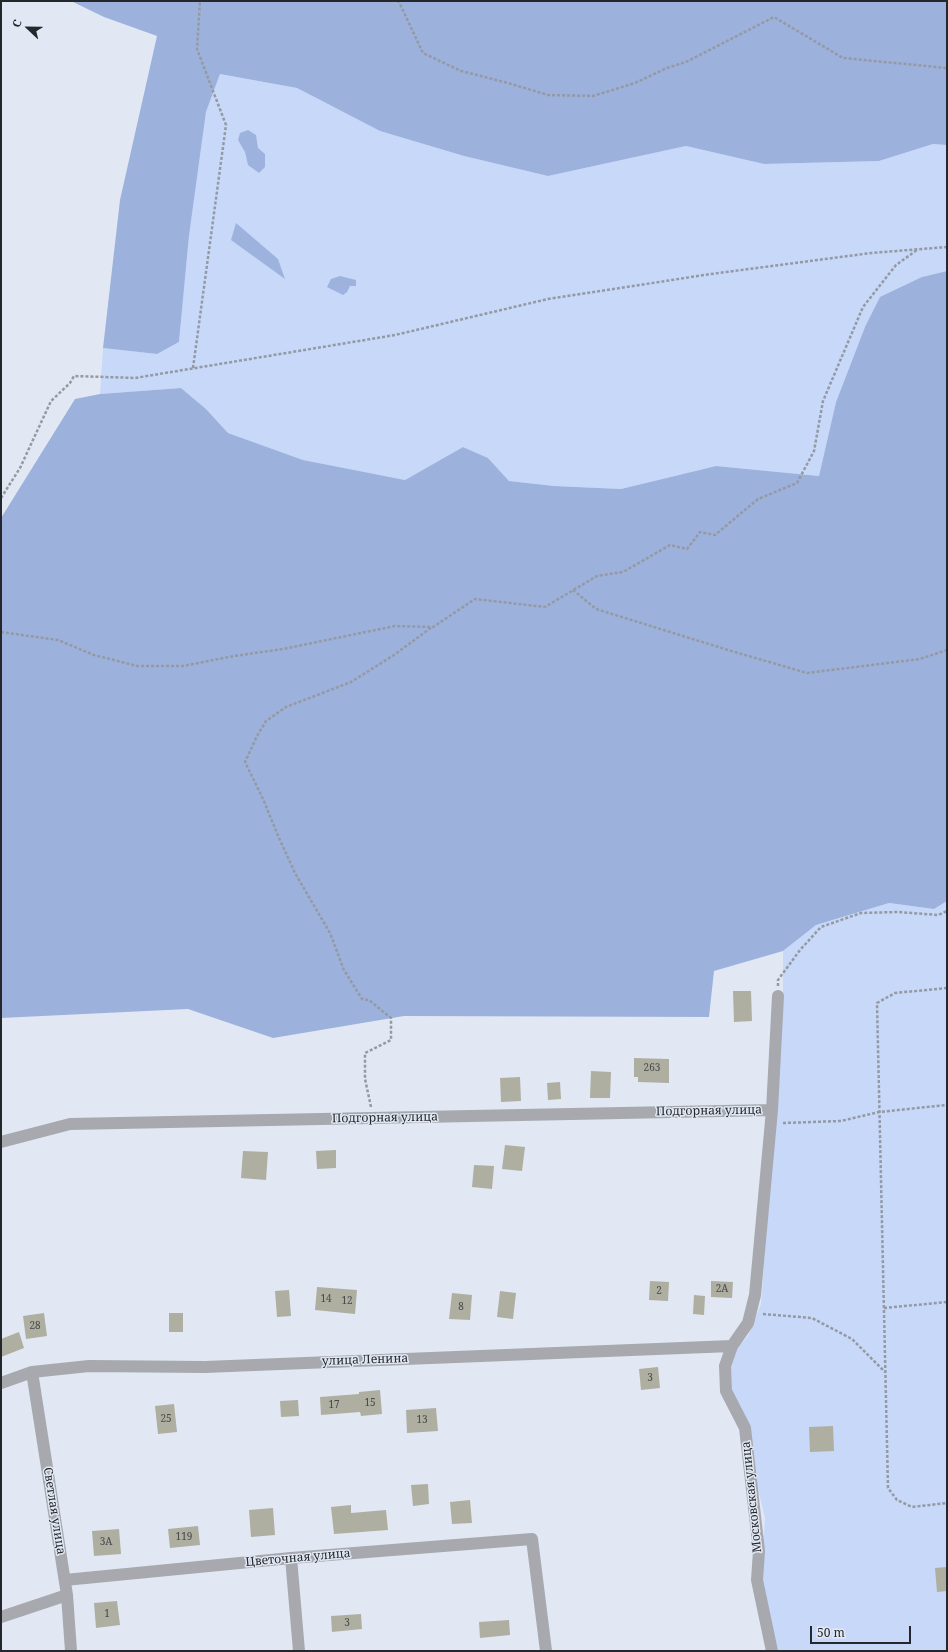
<!DOCTYPE html>
<meta charset="utf-8">
<style>
body{margin:0}
#map{position:relative;width:948px;height:1652px;overflow:hidden;background:#e1e8f4;font-family:"Noto Serif",serif}
canvas{display:block}
.frame{position:absolute;inset:0;border:2px solid #24272b;pointer-events:none}
.north{position:absolute;left:8px;top:8px;width:40px;height:40px;-webkit-text-stroke:3px #e1e8f4;paint-order:stroke;rotate:292deg;font-size:11px;font-weight:700;line-height:16px;text-align:center;color:#24272b}
.north::after{content:'';display:block;margin:auto;width:14px;height:18px;background:#24272b;clip-path:polygon(50% 0,100% 100%,50% 72%,0 100%)}
.scale{position:absolute;left:810px;top:1626px;width:101px;height:18px;box-sizing:border-box;border:2px solid #24272b;border-top:0;padding-left:5px;font-size:12px;line-height:14px;white-space:nowrap;color:#24272b;-webkit-text-stroke:3px #e1e8f4;paint-order:stroke}
</style>
<div id="map">
<canvas width="948" height="1652"></canvas>
<div class="frame"></div>
<div class="north">С</div>
<div class="scale">50 m</div>
</div>
<script>
const ctx = document.querySelector('canvas').getContext('2d');
ctx.lineJoin = 'round';
function fill(path, color) {
  ctx.fillStyle = color;
  ctx.fill(path, 'evenodd');
}
function toPath(rows) {
  const path = new Path2D();
  for (const r of rows) {
    path.moveTo(r[0], r[1]);
    for (let i = 2; i < r.length; i += 2) path.lineTo(r[i], r[i + 1]);
  }
  return path;
}
function trace(path, color, width, dash) {
  ctx.strokeStyle = color;
  ctx.lineWidth = width;
  ctx.lineCap = dash ? 'butt' : 'round';
  ctx.setLineDash(dash || []);
  ctx.stroke(path);
}
function drawText(font, color, halo, rows, align = 'center') {
  ctx.font = font + ' "Noto Serif",serif';
  ctx.lineWidth = 3;
  ctx.setLineDash([]);
  ctx.textBaseline = 'middle';
  ctx.strokeStyle = halo;
  ctx.fillStyle = color;
  for (const [text, x, y, turn = 0] of rows) {
    ctx.save();
    ctx.translate(x, y);
    ctx.rotate((+turn || 0) * Math.PI / 180);
    ctx.textAlign = isNaN(turn) ? turn : align;
    if (halo) ctx.strokeText(text, 0, 0);
    ctx.fillText(text, 0, 0);
    ctx.restore();
  }
}
const green = toPath([
 [220,74,297,88,380,131,464,156,548,176,686,146,764,164,879,161,933,144,947,145,947,271,922,277,865,327,836,402,819,476,716,466,621,489,554,486,509,481,488,458,463,447,405,480,303,460,228,433,206,409,181,388,100,394,103,348,157,354,179,342,189,236,206,112],
 [947,901,947,1651,778,1651,761,1575,765,1518,757,1485,754,1454,746,1421,732,1391,730,1365,733,1352,748,1336,761,1304,783,1004,783,951,816,925,889,903,934,909]
]);
const forest = toPath([
 [71,1,947,1,947,145,933,144,879,161,764,164,686,146,548,176,464,156,380,131,297,88,220,74,206,112,189,236,179,342,157,354,103,348,120,200,157,36,104,17],
 [947,271,947,901,934,909,889,903,816,925,783,951,714,971,709,1017,404,1016,273,1038,188,1009,1,1018,1,518,75,399,100,394,181,388,206,409,228,433,303,460,405,480,463,447,488,458,509,481,554,486,621,489,716,466,819,476,836,402,865,327,880,297,922,277]
]);
const water = toPath([
 [248,130,256,135,258,148,265,154,265,167,259,173,248,165,245,152,238,140,240,133],
 [236,223,278,259,285,279,231,240],
 [340,276,356,280,356,286,350,286,347,292,343,295,327,287,331,279]
]);
const building = toPath([
 [733,991,751,991,752,1021,734,1022],
 [634,1058,669,1059,669,1083,638,1082,638,1077,634,1077],
 [591,1071,611,1072,610,1098,590,1098],
 [520,1077,521,1101,501,1102,500,1078],
 [560,1082,561,1099,548,1100,547,1083],
 [505,1145,525,1147,522,1171,502,1169],
 [336,1150,336,1168,317,1169,316,1151],
 [243,1151,268,1152,266,1180,241,1178],
 [474,1165,494,1166,492,1189,472,1187],
 [650,1281,669,1282,668,1301,649,1300],
 [711,1281,733,1282,732,1298,711,1297],
 [317,1287,357,1290,355,1314,315,1310],
 [289,1290,291,1316,277,1317,275,1291],
 [500,1291,516,1293,513,1319,497,1317],
 [452,1293,472,1295,470,1320,449,1319],
 [694,1295,705,1296,704,1315,693,1314],
 [44,1313,47,1336,26,1339,23,1316],
 [169,1313,183,1313,183,1332,169,1332],
 [19,1332,24,1348,1,1357,1,1339],
 [658,1367,660,1388,641,1390,639,1369],
 [380,1390,382,1414,361,1416,360,1412,321,1415,320,1397,359,1394,359,1392],
 [298,1400,299,1416,281,1417,280,1401],
 [174,1404,177,1432,158,1434,155,1406],
 [436,1408,438,1431,407,1433,406,1410],
 [833,1426,834,1451,810,1452,809,1427],
 [428,1484,429,1504,413,1506,411,1485],
 [470,1500,472,1523,452,1524,450,1502],
 [351,1505,351,1513,386,1510,388,1530,334,1534,331,1507],
 [273,1508,275,1535,251,1537,249,1510],
 [198,1526,200,1545,170,1548,168,1529],
 [119,1529,121,1554,94,1556,92,1531],
 [947,1567,947,1591,937,1592,935,1568],
 [117,1601,120,1625,96,1628,94,1603],
 [361,1614,362,1629,332,1632,331,1616],
 [509,1620,510,1635,480,1638,479,1622]
]);
const path = toPath([
 [397,1,399,2,423,53,461,71,508,83,548,95,593,96,635,83,667,68,686,62,774,17,843,58,947,68],
 [193,368,226,125,197,49,200,1],
 [1,498,20,468,51,401,70,383,74,376,135,378,395,335,548,299,711,274,871,253,947,247],
 [573,590,596,609,728,650,807,673,920,659,947,650],
 [1,632,58,640,94,655,137,666,183,666,234,656,283,649,395,626,433,627,475,599,545,607,597,576,623,572,670,545,687,549,700,532,715,535,758,499,797,483,814,451,823,401,863,307,896,265,917,250],
 [778,986,778,980,800,950,821,927,861,913,898,912,938,915,947,911],
 [947,988,895,993,877,1003,888,1488,897,1500,912,1507,947,1503],
 [371,1107,365,1079,365,1053,391,1040,391,1018,369,1000,362,999,344,970,330,933,295,873,279,838,263,799,245,762,257,736,266,721,286,707,351,682,394,655,432,627],
 [783,1123,841,1121,879,1112,947,1105],
 [884,1308,947,1302],
 [763,1314,812,1318,852,1339,885,1372]
]);
const minor = toPath([
 [1,1142,70,1124,772,1110],
 [32,1372,67,1595,71,1651],
 [1,1383,32,1372,89,1366,205,1367,732,1346],
 [291,1558,299,1651],
 [65,1580,291,1558,532,1539,546,1651],
 [1,1617,67,1595],
 [772,1651,757,1580,759,1551,745,1428,726,1391,725,1366,732,1346,748,1323,755,1295,772,1110,778,996]
]);
const numberNames = [
 ["263",652,1068],
 ["2А",722,1289],
 ["2",659,1291],
 ["14",326,1299],
 ["12",347,1301],
 ["8",461,1307],
 ["28",35,1326],
 ["3",650,1378],
 ["15",370,1403],
 ["17",334,1405],
 ["25",166,1419],
 ["13",422,1420],
 ["119",184,1537],
 ["3А",106,1542],
 ["1",107,1614],
 ["3",347,1623]
];
const streetNames = [
 ["Подгорная улица",709,1111,-1],
 ["Подгорная улица",385,1118,-1],
 ["улица Ленина",365,1360,-2],
 ["Московская улица",752,1497,-96],
 ["Светлая улица",54,1511,81],
 ["Цветочная улица",298,1558,-5]
];
fill(green, '#c7d8f9');
fill(forest, '#9cb2dd');
fill(water, '#9db3de');
fill(building, '#aeaea1');
trace(path, '#9499a2', 2.5, [3, 2]);
trace(minor, '#a7a9af', 12);
drawText('10px', '#464948', null, numberNames);
drawText('12px', '#24272b', '#e1e8f4', streetNames);
</script>
